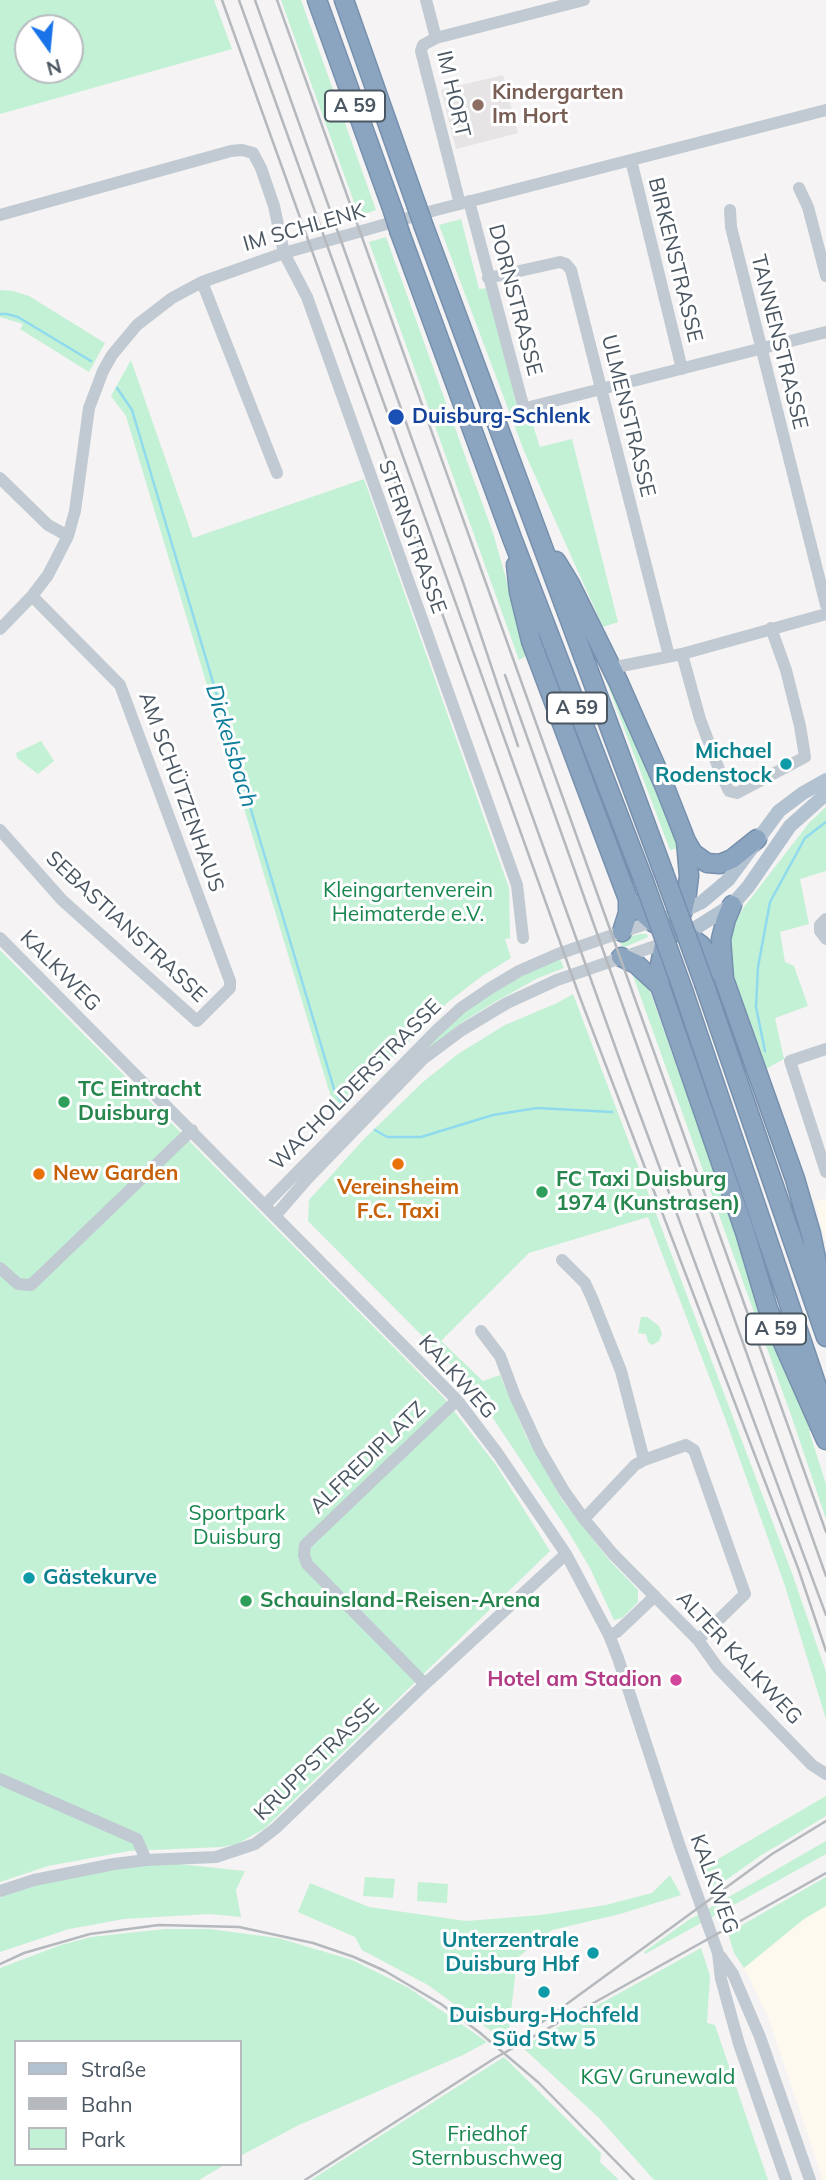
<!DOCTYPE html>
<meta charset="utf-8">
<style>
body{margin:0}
#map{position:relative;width:826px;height:2180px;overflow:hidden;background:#f5f3f3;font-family:Mulish,sans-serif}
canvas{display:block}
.legend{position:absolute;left:14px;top:2040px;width:228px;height:126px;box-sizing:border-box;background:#fff;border:2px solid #b7bbc0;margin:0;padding:9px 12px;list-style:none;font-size:21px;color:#4a5661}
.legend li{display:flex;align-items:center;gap:14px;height:35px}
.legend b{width:35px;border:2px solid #b7bbc0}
.north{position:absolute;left:14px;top:14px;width:70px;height:70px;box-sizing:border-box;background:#fff;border:2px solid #b7bbc0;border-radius:50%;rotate:165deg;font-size:19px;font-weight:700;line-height:28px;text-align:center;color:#4a5661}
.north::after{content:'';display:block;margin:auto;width:24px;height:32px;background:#1a73e8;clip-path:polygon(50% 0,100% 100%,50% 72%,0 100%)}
</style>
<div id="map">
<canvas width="826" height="2180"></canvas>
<ul class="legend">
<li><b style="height:9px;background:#b3c2d1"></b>Straße</li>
<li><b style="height:9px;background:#b5b8bd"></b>Bahn</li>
<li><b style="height:19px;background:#c3f1d5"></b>Park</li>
</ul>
<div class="north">N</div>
</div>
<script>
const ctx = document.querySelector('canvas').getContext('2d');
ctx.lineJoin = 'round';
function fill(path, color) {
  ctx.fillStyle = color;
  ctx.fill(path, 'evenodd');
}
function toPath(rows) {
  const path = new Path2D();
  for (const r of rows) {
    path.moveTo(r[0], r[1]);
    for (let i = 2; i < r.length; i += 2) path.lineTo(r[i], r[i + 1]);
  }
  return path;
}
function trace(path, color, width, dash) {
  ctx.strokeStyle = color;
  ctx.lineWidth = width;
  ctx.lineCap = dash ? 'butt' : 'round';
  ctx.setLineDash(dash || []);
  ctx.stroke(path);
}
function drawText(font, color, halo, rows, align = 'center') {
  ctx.font = font + ' Mulish,sans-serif';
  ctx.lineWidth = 6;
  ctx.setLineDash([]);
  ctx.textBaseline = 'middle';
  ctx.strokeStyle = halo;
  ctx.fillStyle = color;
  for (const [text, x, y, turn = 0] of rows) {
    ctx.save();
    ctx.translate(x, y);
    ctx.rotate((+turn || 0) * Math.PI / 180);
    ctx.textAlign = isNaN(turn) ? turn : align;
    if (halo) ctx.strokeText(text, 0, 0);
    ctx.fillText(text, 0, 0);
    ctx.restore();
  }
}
const commercial = toPath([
 [826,1198,826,1244,815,1202],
 [826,1906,826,2180,823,2180,768,2017,744,1968,804,1919]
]);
const education = toPath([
 [503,75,518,133,456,149,441,90]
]);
const green = toPath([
 [0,0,214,0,232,49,0,114],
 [28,28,70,28,70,70,28,70],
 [281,0,301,0,376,210,359,216],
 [461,219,479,289,488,288,520,419,530,416,540,447,572,439,618,622,603,627,524,451,439,225],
 [386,237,493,533,528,655,519,660,369,242],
 [0,290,13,291,29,296,105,343,89,372,20,329,23,324,0,317],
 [131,360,193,538,364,479,509,888,510,938,505,939,511,958,482,976,447,1003,336,1114,126,416,111,396],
 [587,630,682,847,670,850],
 [41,741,54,761,38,774,17,758,16,753],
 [826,807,826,871,800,879,809,924,780,932,785,962,794,966,808,1006,775,1018,784,1059,764,1070,727,965,728,935,744,907,809,823],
 [640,934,647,934,648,937,623,948,619,939],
 [0,950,444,1398,496,1465,550,1551,264,1829,237,1844,222,1847,129,1851,48,1866,0,1882],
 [560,959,564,968,538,978,495,1002,464,1021,424,1052,423,1051,461,1015,491,993,535,969],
 [632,973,635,973,647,983,764,1311,815,1428,809,1431,826,1484,826,1519,792,1418],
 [573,994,793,1576,826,1672,826,1719,785,1586,725,1418,648,1217,529,1253,441,1341,483,1381,500,1375,526,1436,562,1500,610,1561,638,1590,638,1602,622,1618,614,1620,590,1568,568,1531,471,1385,308,1221,309,1200,363,1140,423,1082,458,1054,505,1025,557,1003],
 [641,1317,647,1317,659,1326,662,1334,659,1341,652,1345,648,1342,646,1334,638,1333],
 [826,1796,826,1816,760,1856,712,1890,704,1869,706,1866],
 [826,1841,826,1854,645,1954,644,1952,687,1921],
 [178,1864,245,1871,236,1890,241,1917,210,1914,124,1919,69,1929,0,1952,0,1898,6,1894,35,1885,130,1866],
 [670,1875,681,1895,620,1914,552,1930,517,1958,509,2030,498,2036,428,1985,362,1950,355,1937,298,1912,310,1883,369,1907,466,1921,541,1915,606,1905,652,1893],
 [365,1877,395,1879,393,1898,363,1896],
 [826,1877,826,1906,804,1919,744,1968,734,1953,728,1933],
 [418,1882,448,1884,447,1903,417,1901],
 [165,1929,209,1929,278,1938,352,1960,409,1988,487,2042,463,2055,299,2125,240,2156,240,2042,16,2042,16,2164,226,2164,199,2180,0,2180,0,1968,61,1945,91,1937],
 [701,1948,710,1976,707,2023,715,2025,768,2180,654,2180,598,2117,522,2047],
 [504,2057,601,2153,600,2162,619,2180,311,2180]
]);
const stream = toPath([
 [0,314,7,314,18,317,91,361],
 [117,388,132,410,335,1092,343,1104],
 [765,1051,756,1007,758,967,770,902,805,838,826,822],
 [375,1130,387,1137,421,1137,493,1115,537,1108,612,1112]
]);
const minor = toPath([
 [426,0,436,38],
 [631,160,682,369],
 [799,188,808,207,826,276],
 [469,201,523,405,526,408,826,332],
 [460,204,421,51,423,45,436,38,584,0],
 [730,210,731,227,826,605],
 [0,215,231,151,242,150,253,153,261,168,274,206,284,253,307,297,517,885,523,938],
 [488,278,560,262,566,264,571,270,669,656],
 [202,282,277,473],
 [0,478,48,525,68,536],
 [0,629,32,596,48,575,68,536,75,511,89,408,103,371,112,355,137,325,172,298,202,282,284,253,436,210,826,110],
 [682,654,700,719,720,772,729,791,737,793,805,757,800,726,786,670,771,628],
 [621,666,682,654,826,614],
 [0,830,62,900,197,1021,230,988,230,981,120,685,32,596],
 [826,919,820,925,820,931,826,939],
 [0,938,457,1400,498,1454,566,1554,609,1635,618,1658,679,1844,718,1953,721,1979,739,2044,786,2180],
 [826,1049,790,1061,826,1172],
 [265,1205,435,1032,461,1008,489,989,519,971,558,954,683,911],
 [275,1216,307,1179,423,1059,462,1030,507,1003,557,980,670,941],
 [562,1260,585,1283,592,1298,621,1371,644,1460,686,1445,694,1450,745,1594,698,1640],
 [0,1268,18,1284,31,1285,192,1130],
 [481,1331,500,1356,515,1396,539,1448,564,1491,584,1519,613,1554,698,1640,718,1668,812,1765,826,1774],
 [584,1519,635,1465,644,1460],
 [609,1635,617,1632,655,1596],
 [425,1684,307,1564,304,1555,305,1545,457,1400],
 [0,1779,137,1839,146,1860],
 [0,1891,34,1880,114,1864,146,1860,216,1857,255,1844,276,1828,425,1684,566,1554],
 [721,1957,733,1974,760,2037,810,2180]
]);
const major = toPath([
 [683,911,702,902,728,880,779,811,803,793,826,780],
 [686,934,732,905,748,887,790,826,826,794]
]);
const highway = toPath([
 [317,0,393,211],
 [344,0,416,204],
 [424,227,663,871],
 [400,233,512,538,643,879],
 [556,561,570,584,618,681,664,785,686,841,693,853,707,863,720,864,732,859,757,839],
 [516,565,519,592,531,641,628,899,628,913,622,932],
 [686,841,689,876,687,893,683,911,664,944,659,970,660,986,745,1232,768,1309,826,1440],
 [628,899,654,923,686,934,701,945,720,973],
 [732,905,726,919,721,939,724,979,795,1179,811,1234,826,1307],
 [621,957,636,964,660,986],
 [705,986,826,1337],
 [684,993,826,1413]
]);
const rail = toPath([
 [222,0,579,995,798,1568,826,1651],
 [239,0,626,1077,826,1615],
 [255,0,463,582,518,746],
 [277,0,826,1532],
 [505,675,826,1576],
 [0,1964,24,1953,90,1934,159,1925,239,1927,313,1943,354,1957,385,1971,441,2004,479,2032,539,2083,634,2180],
 [538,2025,772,1854,826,1821],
 [305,2180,495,2058,826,1873]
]);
const highwayBridge = toPath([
 [416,204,424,227],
 [393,211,400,233],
 [663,871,705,986],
 [643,879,684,993]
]);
const markers = [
 [478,105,7,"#8d6e63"],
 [396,417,9,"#1a4fb4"],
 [786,764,7,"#0f9aa8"],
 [64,1102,7,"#2e9e5b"],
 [398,1164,7,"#e8710a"],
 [39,1174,7,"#e8710a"],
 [542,1192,7,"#2e9e5b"],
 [29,1578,7,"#0f9aa8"],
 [246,1601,7,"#2e9e5b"],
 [676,1680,7,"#d1479c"],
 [593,1953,7,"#0f9aa8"],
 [544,1992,7,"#0f9aa8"]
];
const shields = [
 [355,106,60],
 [577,708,60],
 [776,1329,60]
];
const shieldNames = [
 ["A 59",355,106],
 ["A 59",577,708],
 ["A 59",776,1329]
];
const educationNames = [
 ["Kindergarten",492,93],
 ["Im Hort",492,117]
];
const streetNames = [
 ["IM HORT",453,94,77],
 ["IM SCHLENK",304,228,-16],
 ["BIRKENSTRASSE",675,260,76],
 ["DORNSTRASSE",515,300,75],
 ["TANNENSTRASSE",779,342,76],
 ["ULMENSTRASSE",628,416,76],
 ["STERNSTRASSE",412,537,70],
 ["AM SCHÜTZENHAUS",181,792,70],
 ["SEBASTIANSTRASSE",126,927,43],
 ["KALKWEG",60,971,45],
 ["WACHOLDERSTRASSE",356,1085,-45],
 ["KALKWEG",457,1377,48],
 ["ALFREDIPLATZ",368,1458,-44],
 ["ALTER KALKWEG",739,1658,47],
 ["KRUPPSTRASSE",317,1760,-44],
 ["KALKWEG",714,1884,70]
];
const transitNames = [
 ["Duisburg-Schlenk",412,417]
];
const cultureNames = [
 ["Michael",772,752],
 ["Rodenstock",772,776],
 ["Gästekurve",43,1578,"left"],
 ["Unterzentrale",579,1941],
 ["Duisburg Hbf",579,1965],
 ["Duisburg-Hochfeld",544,2016,"center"],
 ["Süd Stw 5",544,2040,"center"]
];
const parkNames = [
 ["Kleingartenverein",408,891],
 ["Heimaterde e.V.",408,915],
 ["Sportpark",237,1514],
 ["Duisburg",237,1538],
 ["KGV Grunewald",658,2078],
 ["Friedhof",487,2135],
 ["Sternbuschweg",487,2159]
];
const leisureNames = [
 ["TC Eintracht",78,1090],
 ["Duisburg",78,1114],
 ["FC Taxi Duisburg",556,1180],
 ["1974 (Kunstrasen)",556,1204],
 ["Schauinsland-Reisen-Arena",260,1601]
];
const foodNames = [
 ["New Garden",53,1174],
 ["Vereinsheim",398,1188,"center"],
 ["F.C. Taxi",398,1212,"center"]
];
const hotelNames = [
 ["Hotel am Stadion",662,1680]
];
const waterNames = [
 ["Dickelsbach",231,746,73]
];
fill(commercial, '#fdf9ef');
fill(education, '#e6e4e5');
fill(green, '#c3f1d5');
trace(stream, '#90daee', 2.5);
trace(highway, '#7690ad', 21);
trace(minor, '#c1cad2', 12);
trace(major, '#b3c2d1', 14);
trace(highway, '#8ba5c1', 18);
trace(rail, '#b5b8bd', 2.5);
trace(highwayBridge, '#7690ad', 21, []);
trace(highwayBridge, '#8ba5c1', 18);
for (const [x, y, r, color] of markers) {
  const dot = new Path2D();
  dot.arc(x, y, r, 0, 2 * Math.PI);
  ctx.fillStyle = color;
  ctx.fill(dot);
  trace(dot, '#fff', 2.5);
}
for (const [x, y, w] of shields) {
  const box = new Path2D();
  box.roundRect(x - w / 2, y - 15.5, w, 31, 5);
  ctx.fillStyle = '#fff';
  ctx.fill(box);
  trace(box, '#4a5661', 2);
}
drawText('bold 19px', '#4a5661', null, shieldNames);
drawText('bold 21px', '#785e54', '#fff', educationNames, 'left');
drawText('21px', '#4a5661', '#fff', streetNames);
drawText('bold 21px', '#164399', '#fff', transitNames, 'left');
drawText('bold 21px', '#0d838f', '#fff', cultureNames, 'right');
drawText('21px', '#17864f', '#fff', parkNames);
drawText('bold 21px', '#27864d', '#fff', leisureNames, 'left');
drawText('bold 21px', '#c56008', '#fff', foodNames, 'left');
drawText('bold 21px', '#b23c85', '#fff', hotelNames, 'right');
drawText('italic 23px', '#0c7c9b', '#fff', waterNames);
</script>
